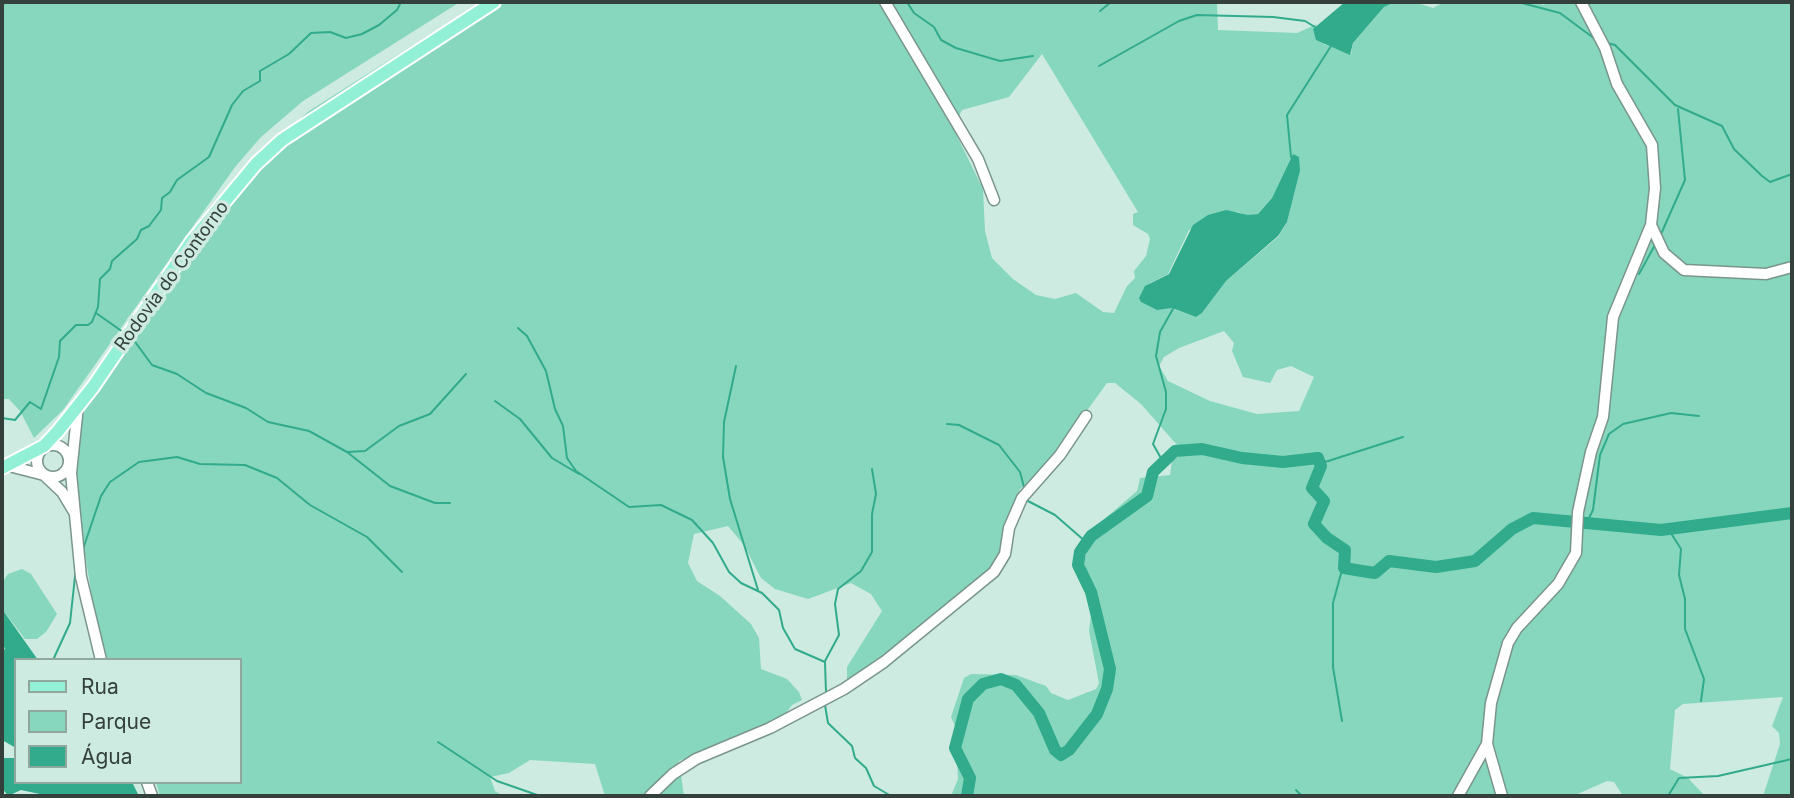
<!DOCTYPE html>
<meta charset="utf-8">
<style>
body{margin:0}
#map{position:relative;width:1794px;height:798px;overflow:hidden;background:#cdebe0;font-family:Inter,sans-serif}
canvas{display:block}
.frame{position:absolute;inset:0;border:4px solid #34403c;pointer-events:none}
.legend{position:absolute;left:14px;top:658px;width:228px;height:126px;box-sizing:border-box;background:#cdebe0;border:2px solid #90a79e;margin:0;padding:9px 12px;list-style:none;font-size:21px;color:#34403c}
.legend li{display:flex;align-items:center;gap:14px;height:35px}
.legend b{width:35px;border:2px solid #90a79e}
</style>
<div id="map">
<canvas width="1794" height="798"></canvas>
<div class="frame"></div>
<ul class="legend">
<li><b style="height:9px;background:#92f0d7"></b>Rua</li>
<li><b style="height:19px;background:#87d7be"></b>Parque</li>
<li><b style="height:19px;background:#31ab8c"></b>Água</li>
</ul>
</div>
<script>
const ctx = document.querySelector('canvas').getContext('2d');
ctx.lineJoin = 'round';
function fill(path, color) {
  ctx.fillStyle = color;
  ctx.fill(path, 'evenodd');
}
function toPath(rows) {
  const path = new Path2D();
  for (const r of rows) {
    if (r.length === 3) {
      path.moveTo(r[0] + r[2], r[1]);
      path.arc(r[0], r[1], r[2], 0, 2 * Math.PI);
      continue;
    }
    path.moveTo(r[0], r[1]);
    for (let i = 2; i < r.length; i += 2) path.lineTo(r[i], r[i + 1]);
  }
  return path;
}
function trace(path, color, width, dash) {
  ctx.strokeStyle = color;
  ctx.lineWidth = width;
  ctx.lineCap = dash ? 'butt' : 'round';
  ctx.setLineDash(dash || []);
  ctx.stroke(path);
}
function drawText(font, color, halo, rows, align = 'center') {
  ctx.font = font + ' Inter,sans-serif';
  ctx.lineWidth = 7;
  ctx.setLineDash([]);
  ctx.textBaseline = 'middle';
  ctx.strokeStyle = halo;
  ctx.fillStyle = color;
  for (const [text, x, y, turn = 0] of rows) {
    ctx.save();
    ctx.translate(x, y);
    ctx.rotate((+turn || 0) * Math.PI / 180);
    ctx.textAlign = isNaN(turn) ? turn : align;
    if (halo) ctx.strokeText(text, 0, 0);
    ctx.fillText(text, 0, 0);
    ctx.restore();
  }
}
const green = toPath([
 [2,2,460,2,303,101,261,137,235,167,63,410,34,438,20,411,9,399,2,399],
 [481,2,1217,2,1218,30,1297,33,1317,24,1313,29,1324,44,1351,54,1353,43,1384,7,1395,2,1414,2,1433,8,1444,2,1535,2,1544,5,1546,2,1792,2,1792,796,1763,796,1780,744,1779,733,1772,726,1783,697,1683,704,1675,710,1670,769,1688,778,1705,796,1623,796,1614,782,1607,781,1573,796,951,796,958,779,955,726,951,717,964,678,971,674,1016,675,1046,686,1051,693,1068,700,1096,689,1099,683,1089,631,1093,599,1084,562,1089,544,1088,533,1137,491,1140,478,1170,475,1172,461,1184,453,1141,404,1115,383,1107,383,1040,475,1020,489,1010,514,1002,555,987,580,948,612,847,682,847,667,882,611,871,594,851,583,808,599,775,589,761,578,744,545,728,526,694,534,688,563,697,581,720,596,751,624,759,638,761,669,787,679,799,692,802,700,792,705,781,720,679,761,684,796,605,796,595,764,530,760,509,773,490,777,495,791,503,796,160,796,156,782,240,782,240,660,107,660,95,616,75,492,74,470,80,425,87,404,237,183,265,149,309,111],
 [1042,54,1138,212,1133,214,1133,225,1148,234,1150,239,1146,256,1134,271,1135,278,1127,286,1114,313,1103,312,1076,293,1055,299,1036,295,1013,279,992,258,985,231,983,189,953,128,962,110,1009,97],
 [1293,154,1300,171,1287,222,1278,237,1226,281,1202,313,1196,317,1171,308,1157,309,1141,302,1150,283,1168,274,1189,230,1238,212,1248,216,1258,214,1272,198],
 [1224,331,1234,343,1232,351,1243,377,1270,383,1277,370,1291,366,1314,377,1299,411,1257,414,1210,401,1168,381,1159,366,1164,357,1179,348],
 [22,569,31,574,57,614,46,632,37,639,25,639,2,609,2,583,8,574]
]);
const water = toPath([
 [1345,2,1395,2,1384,7,1353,43,1350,55,1316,40,1313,29],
 [1293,154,1299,157,1300,171,1287,222,1278,236,1226,281,1202,313,1196,317,1172,308,1157,310,1141,302,1139,298,1145,286,1169,274,1193,225,1208,215,1226,210,1248,215,1258,214,1272,198],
 [2,609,38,660,16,660,16,748,2,740,2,651,5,649,2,642],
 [2,758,16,758,16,782,132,782,139,796,49,796,21,790,8,796,2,788]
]);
const stream = toPath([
 [907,2,914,13,934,27,941,40,956,48,1000,61,1033,56],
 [1518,2,1560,13,1595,39],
 [2,5,6,2],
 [1100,11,1111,2],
 [1607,43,1615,45,1675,105,1722,126,1734,149,1762,176,1770,182,1792,174],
 [1099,66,1179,21,1197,15,1273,17,1305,21,1315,27],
 [1291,157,1287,115,1331,46],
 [1661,234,1685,180,1678,109],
 [1639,274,1655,245],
 [96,313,123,332],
 [518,328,527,336,546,371,555,409,563,426,567,458,576,471,629,507,661,505,692,520,713,543,729,572,741,583,762,593,779,610,783,628,795,649,825,662],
 [133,339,152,365,177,374,206,393,246,408,268,422,309,431,347,452,390,486,435,503,450,503],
 [736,366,724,422,723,457,730,499,758,590],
 [495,401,520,419,552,458,579,474],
 [2,418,15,420,30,402,41,409,59,357,60,341,76,325,88,325,92,322,98,307,100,279,110,269,112,261,137,239,141,230,149,226,161,210,162,198,170,192,177,180,209,157,232,105,243,91,260,81,260,71,289,54,311,33,330,32,346,38,362,34,379,25,397,10,401,2],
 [947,424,959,425,999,445,1020,472,1024,487],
 [348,452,365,451,399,426,430,414,466,374],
 [1162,460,1153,444,1166,409,1166,392,1156,356,1160,332,1174,307],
 [1322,463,1403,437],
 [1026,500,1055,515,1086,542],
 [1582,521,1589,518,1593,510,1600,455,1609,434,1623,424,1671,413,1699,416],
 [1669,530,1681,549,1679,575,1685,599,1685,629,1704,679,1701,701],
 [83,549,101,496,110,482,139,462,177,457,200,464,245,465,277,478,310,505,367,537,402,572],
 [53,660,70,623,76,567],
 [825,661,839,635,835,604,838,589,861,571,872,552,872,514,876,494,872,469],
 [825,663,826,692],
 [825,705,828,723,852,746,855,758,866,768,874,786,891,796],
 [1342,721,1333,667,1333,603,1343,566],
 [438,742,497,781,540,796],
 [1296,790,1302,796],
 [1668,796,1679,778,1718,776,1792,759]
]);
const river = toPath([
 [967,796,970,778,955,748,968,699,983,684,1001,679,1016,685,1039,713,1055,750,1061,755,1069,750,1097,714,1107,689,1110,669,1091,592,1078,565,1080,552,1091,536,1147,496,1153,472,1175,451,1202,449,1242,458,1283,462,1318,458,1321,466,1312,488,1324,501,1314,524,1327,538,1345,550,1344,568,1362,571,1375,573,1389,561,1436,567,1475,561,1512,529,1533,518,1661,530,1792,513]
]);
const minor = toPath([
 [885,2,978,159,994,200],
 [1651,225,1664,253,1684,270,1766,274,1792,267],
 [78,406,71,473,81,577,101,660],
 [53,461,16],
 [9,466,44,475,62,492,74,512],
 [1487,744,1502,796],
 [147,782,152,796],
 [650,796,673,774,696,759,770,728,844,689,884,662,994,572,1005,554,1009,528,1022,498,1060,455,1086,416],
 [1458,796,1487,744,1491,703,1508,643,1517,628,1558,584,1576,553,1578,512,1591,452,1603,417,1613,317,1651,225,1655,188,1652,145,1617,84,1605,48,1581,2]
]);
const major = toPath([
 [2,468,44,446,58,431,93,387,192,241,256,164,282,140,494,2]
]);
const streetNames = [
 ["Rodovia do Contorno",172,276,-54]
];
fill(green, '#87d7be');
fill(water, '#31ab8c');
trace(stream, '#31ab8c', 2);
trace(river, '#31ab8c', 12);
trace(minor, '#7a958b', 13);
trace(major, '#fff', 16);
trace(minor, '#fff', 10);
trace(major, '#92f0d7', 12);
drawText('18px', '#34403c', '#cdebe0', streetNames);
</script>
